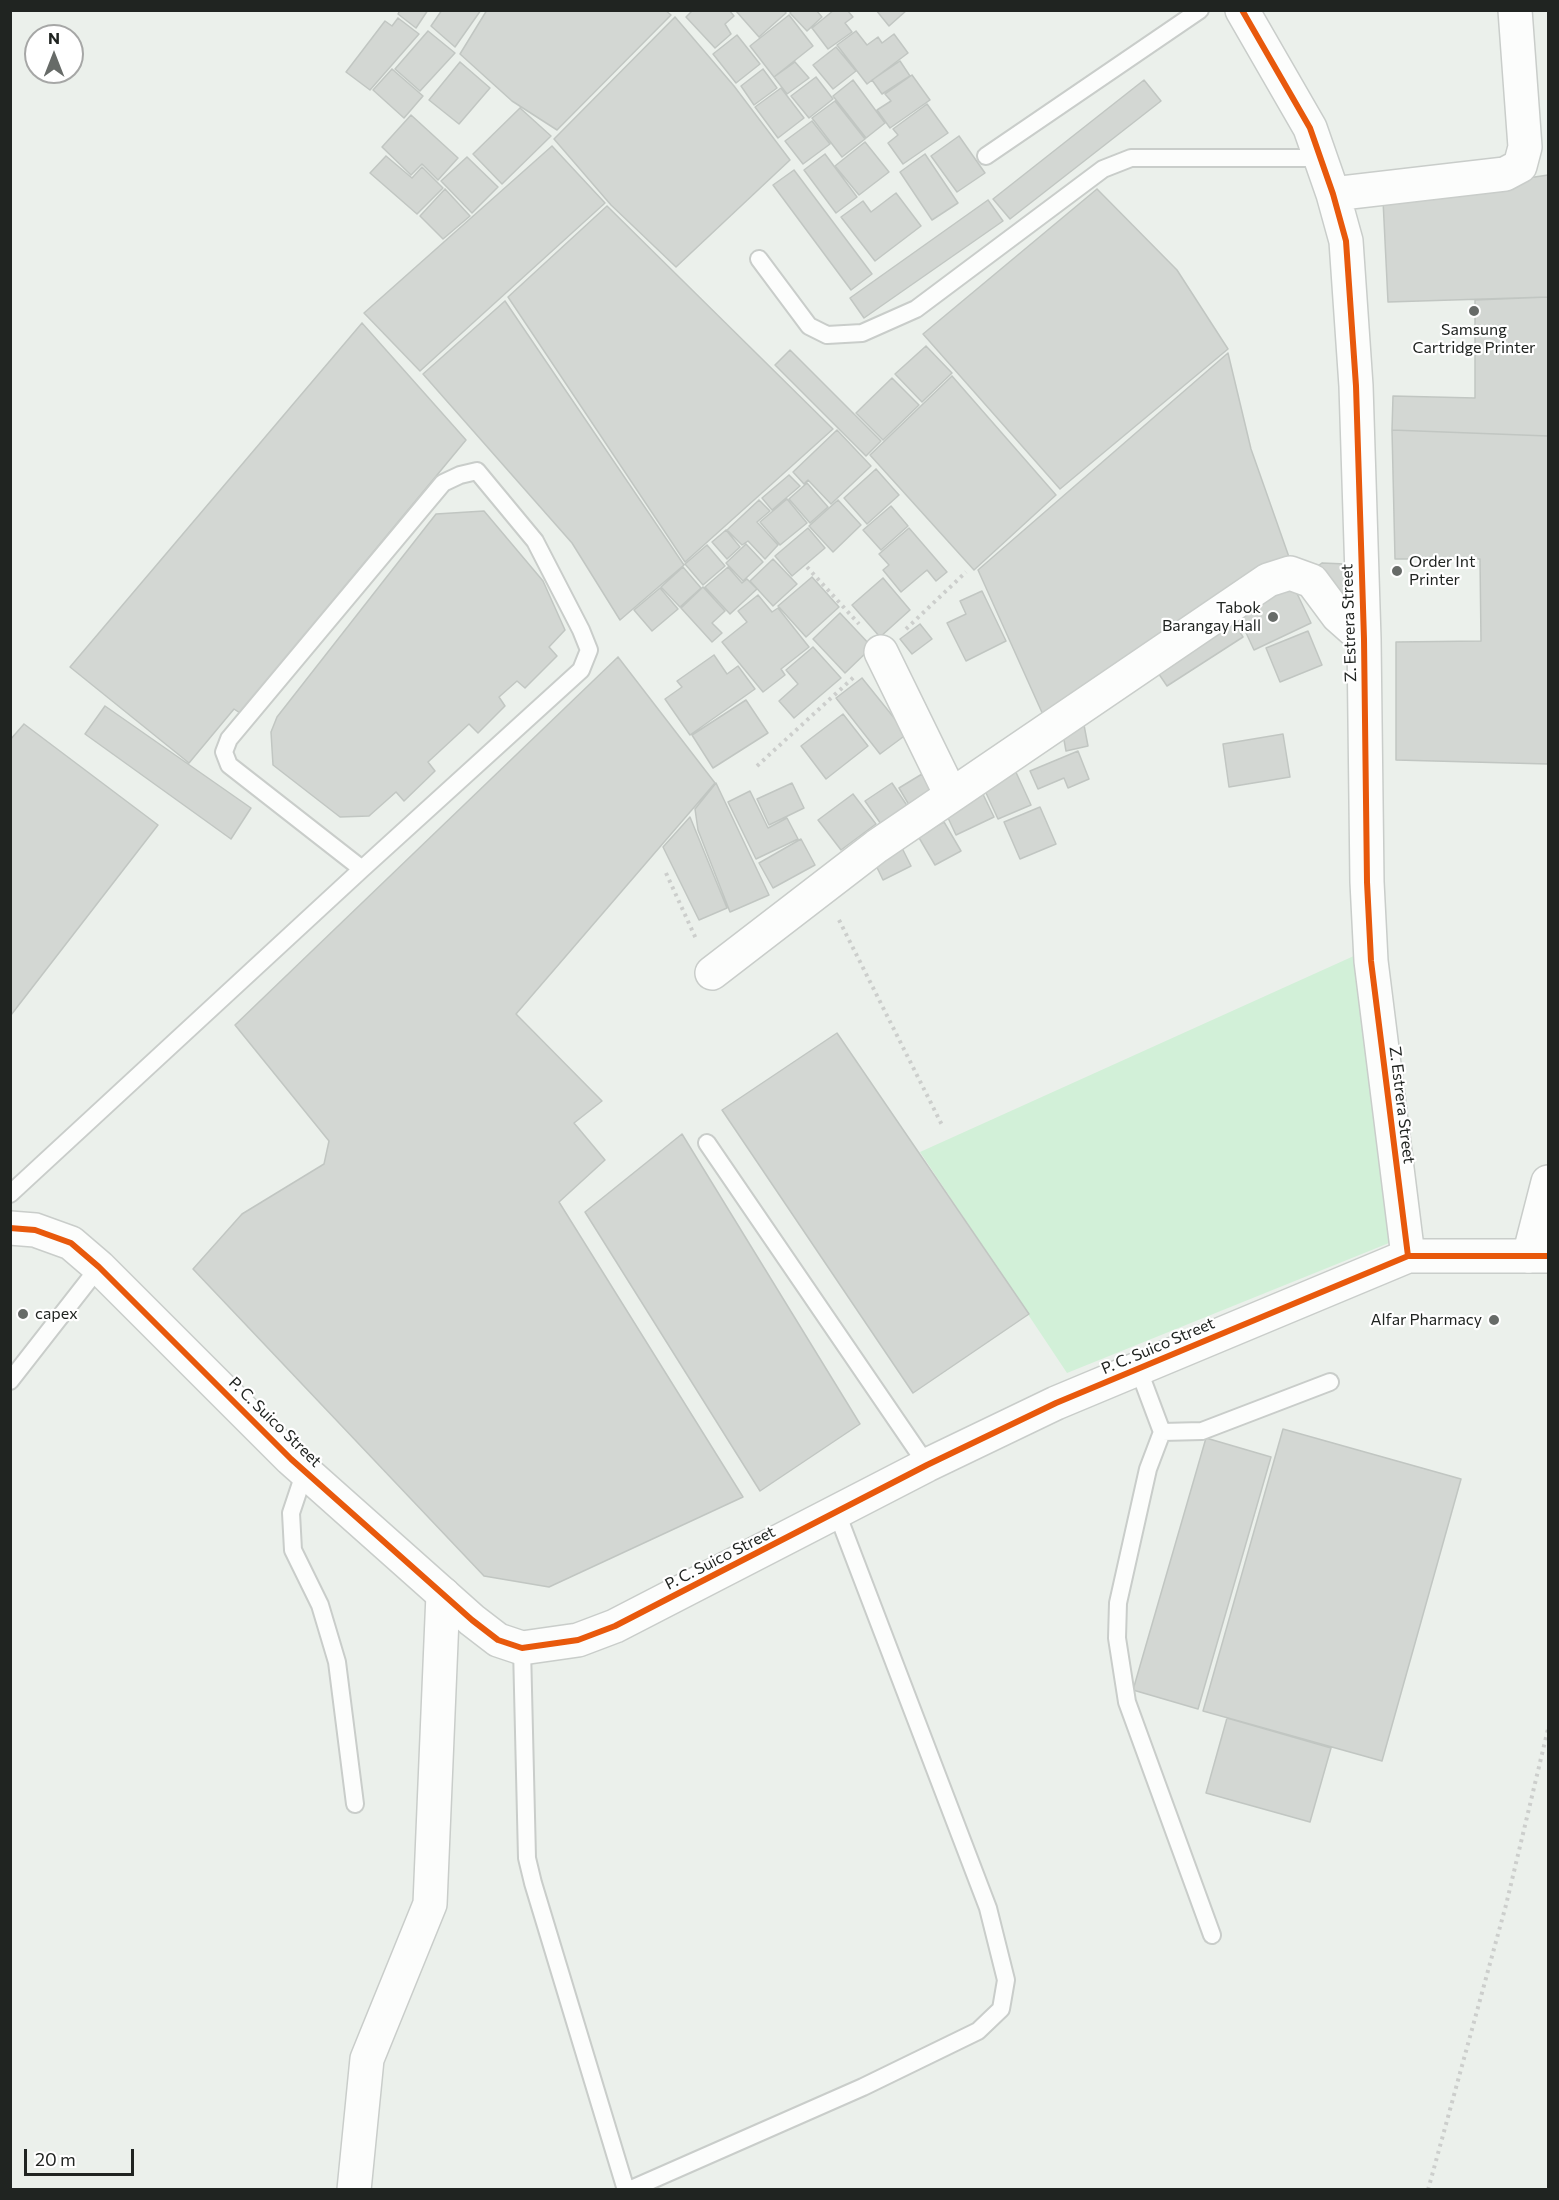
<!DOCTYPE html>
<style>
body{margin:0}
#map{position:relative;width:1559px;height:2200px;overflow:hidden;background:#ebf0eb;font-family:Commissioner,sans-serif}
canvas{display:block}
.frame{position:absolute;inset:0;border:12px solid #202421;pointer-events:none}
.north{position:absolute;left:24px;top:24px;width:60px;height:60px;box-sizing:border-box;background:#fff;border:2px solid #a6a7a6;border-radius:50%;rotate:0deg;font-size:16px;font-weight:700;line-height:24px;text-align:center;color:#202421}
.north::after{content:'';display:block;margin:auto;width:21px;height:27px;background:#676b68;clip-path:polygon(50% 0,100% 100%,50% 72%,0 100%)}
.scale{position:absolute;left:24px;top:2149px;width:110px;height:27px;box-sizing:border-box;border:3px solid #202421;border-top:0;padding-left:8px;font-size:18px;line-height:21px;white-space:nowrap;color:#202421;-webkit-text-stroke:4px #fff;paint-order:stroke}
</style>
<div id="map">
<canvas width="1559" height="2200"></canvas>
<div class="frame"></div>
<div class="north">N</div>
<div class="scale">20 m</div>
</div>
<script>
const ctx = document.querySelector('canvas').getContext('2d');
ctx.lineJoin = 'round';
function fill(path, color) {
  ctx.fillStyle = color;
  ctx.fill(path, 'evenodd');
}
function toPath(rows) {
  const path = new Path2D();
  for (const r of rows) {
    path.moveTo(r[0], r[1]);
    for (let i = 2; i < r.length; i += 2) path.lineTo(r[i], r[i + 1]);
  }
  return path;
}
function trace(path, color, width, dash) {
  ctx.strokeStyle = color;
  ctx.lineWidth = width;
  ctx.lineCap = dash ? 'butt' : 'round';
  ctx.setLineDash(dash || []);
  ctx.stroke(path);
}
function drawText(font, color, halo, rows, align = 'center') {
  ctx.font = font + ' Commissioner,sans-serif';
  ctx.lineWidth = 4.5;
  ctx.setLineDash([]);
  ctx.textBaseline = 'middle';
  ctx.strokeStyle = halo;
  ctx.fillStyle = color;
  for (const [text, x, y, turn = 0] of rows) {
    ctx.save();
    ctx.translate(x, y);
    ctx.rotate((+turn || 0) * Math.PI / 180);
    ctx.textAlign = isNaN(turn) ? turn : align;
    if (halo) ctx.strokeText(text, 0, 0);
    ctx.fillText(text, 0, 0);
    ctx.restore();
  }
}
const green = toPath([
 [1356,955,1389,1243,1067,1373,920,1152]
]);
const building = toPath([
 [400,10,428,10,416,28,398,14,400,10],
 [442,10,481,10,455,47,431,26,442,10],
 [487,10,665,10,671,15,557,130,512,101,460,54,487,10],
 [693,10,729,10,734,16,725,24,731,34,715,48,686,17,693,10],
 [784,10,786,13,759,37,736,11,784,10],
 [792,10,816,10,822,17,807,31,790,13,792,10],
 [834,10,847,10,853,17,845,23,852,32,828,49,812,28,834,10],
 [876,10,907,10,889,26,876,10],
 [789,15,813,46,774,77,750,46,789,15],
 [675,17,734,86,790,160,676,267,611,205,554,139,675,17],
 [398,18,419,34,370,90,346,72,385,21,392,26,398,18],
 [428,31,455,53,420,91,395,69,428,31],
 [856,31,867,45,878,37,882,43,894,34,908,53,867,84,837,45,856,31],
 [737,35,760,64,736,83,713,54,737,35],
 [836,47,856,71,833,89,813,65,836,47],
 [900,61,910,76,882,94,872,80,900,61],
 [460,62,490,88,459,124,429,100,460,62],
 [795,62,809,78,787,94,774,77,795,62],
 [392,69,423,96,404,118,373,90,392,69],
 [763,69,777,88,754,105,741,86,763,69],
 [912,75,930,100,890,128,877,110,891,101,885,94,912,75],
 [816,77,833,99,809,118,791,96,816,77],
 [853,80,885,123,866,138,833,96,853,80],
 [1144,80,1161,101,1010,219,993,199,1144,80],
 [781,88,804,118,778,138,755,107,781,88],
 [835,101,865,139,842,157,812,118,835,101],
 [927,104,948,133,903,164,888,143,898,135,893,129,927,104],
 [520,108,551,136,502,184,473,154,520,108],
 [411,115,458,158,438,180,422,164,411,175,382,147,411,115],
 [812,121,830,144,803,164,785,141,812,121],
 [959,136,985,173,957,192,931,156,959,136],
 [865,142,889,172,859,195,835,166,865,142],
 [552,146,605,203,420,371,364,313,552,146],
 [825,154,857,197,836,213,804,170,825,154],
 [925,154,958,203,932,220,900,172,925,154],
 [386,156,412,178,422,167,443,188,417,214,370,173,386,156],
 [467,157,498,187,472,213,441,181,467,157],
 [794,170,872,274,851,290,773,185,794,170],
 [1548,175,1548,297,1388,302,1383,200,1548,175],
 [445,189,470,216,443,239,420,216,445,189],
 [1097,189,1177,270,1228,349,1060,489,923,334,1097,189],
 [896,193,921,226,875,261,841,217,863,201,871,212,896,193],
 [988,200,1003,221,864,318,850,298,988,200],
 [607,206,833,429,685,562,508,297,607,206],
 [1548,297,1548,436,1392,430,1393,396,1475,398,1475,300,1548,297],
 [505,301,684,565,620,620,572,543,423,374,505,301],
 [362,323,466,440,240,713,234,709,189,763,70,667,362,323],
 [926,346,952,373,922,402,895,374,926,346],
 [790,350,881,441,866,456,775,365,790,350],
 [1228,353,1251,449,1289,557,1044,717,978,570,1228,353],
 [952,376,1056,495,974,570,870,455,952,376],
 [892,378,919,405,883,440,856,413,892,378],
 [837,430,871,466,831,504,808,480,804,484,793,472,837,430],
 [1392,430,1548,436,1548,764,1396,760,1396,642,1481,641,1480,559,1395,559,1392,430],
 [876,469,899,495,867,524,844,498,876,469],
 [789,475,800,486,772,510,762,498,789,475],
 [807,483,828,507,810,523,789,499,807,483],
 [787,499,807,523,780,545,760,522,787,499],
 [759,500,770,511,757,522,778,545,765,559,748,541,742,545,727,530,759,500],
 [838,500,861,525,833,552,809,526,838,500],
 [891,506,908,526,881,550,863,530,891,506],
 [484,511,543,581,565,630,549,647,557,656,525,688,517,681,499,697,505,706,478,733,469,724,428,762,435,771,404,801,396,792,369,816,340,817,273,765,271,732,277,717,436,514,484,511],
 [808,528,825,548,792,576,775,556,808,528],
 [909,528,947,572,936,581,927,570,901,592,883,570,889,565,879,554,909,528],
 [726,530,740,547,727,559,712,542,726,530],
 [746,544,763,562,743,581,726,563,746,544],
 [707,545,725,566,703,585,685,564,707,545],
 [773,559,797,584,773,606,750,581,773,559],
 [1322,563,1346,564,1344,606,1312,570,1322,563],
 [683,567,701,588,680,607,661,587,683,567],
 [728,567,742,583,747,579,757,589,730,614,705,587,728,567],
 [812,577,839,607,806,637,778,606,812,577],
 [883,578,910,610,880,637,852,605,883,578],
 [1293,585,1311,623,1254,650,1236,611,1293,585],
 [703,587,725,611,712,623,722,633,712,642,681,608,703,587],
 [660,588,678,609,652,631,634,610,660,588],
 [982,591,1006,641,966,661,947,623,966,614,960,601,982,591],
 [758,595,772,612,778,608,809,647,781,669,785,675,763,692,722,642,747,622,738,611,758,595],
 [840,613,872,647,845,673,813,639,840,613],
 [1229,614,1243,637,1167,686,1152,664,1229,614],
 [920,624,932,639,912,654,900,639,920,624],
 [1308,631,1322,665,1280,682,1266,648,1308,631],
 [813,647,841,678,794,718,779,701,798,684,786,670,813,647],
 [714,655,727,674,738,666,755,689,690,735,665,699,682,687,677,681,714,655],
 [618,657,715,783,516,1014,602,1101,574,1123,605,1160,559,1202,743,1497,549,1587,484,1576,193,1269,242,1214,324,1164,329,1141,235,1025,618,657],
 [862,678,907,734,880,754,836,698,862,678],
 [746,700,768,733,713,768,692,735,746,700],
 [105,706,251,808,231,839,85,734,105,706],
 [843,714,868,746,826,779,801,746,843,714],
 [24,724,158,825,11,1015,10,740,24,724],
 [1084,725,1088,746,1066,751,1062,729,1084,725],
 [1283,734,1290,777,1229,787,1223,744,1283,734],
 [1078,751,1089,779,1068,788,1064,778,1038,789,1030,771,1078,751],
 [1014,768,1031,805,998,819,981,782,1014,768],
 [922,774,935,796,912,810,899,788,922,774],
 [716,783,769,895,730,912,698,830,695,809,716,783],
 [792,783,804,808,769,825,757,799,792,783],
 [892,783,910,810,883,827,865,801,892,783],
 [980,788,994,817,956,835,942,805,980,788],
 [750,791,768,828,787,818,798,839,756,859,728,802,750,791],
 [853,794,876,824,841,850,818,820,853,794],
 [1040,807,1056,844,1020,859,1004,822,1040,807],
 [690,817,727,908,699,920,663,847,690,817],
 [944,822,961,851,935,865,918,836,944,822],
 [801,839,815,865,773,888,759,863,801,839],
 [899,842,911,866,883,880,871,855,899,842],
 [837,1033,1029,1314,913,1393,722,1110,837,1033],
 [682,1134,860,1424,760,1491,585,1212,682,1134],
 [1283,1429,1461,1479,1382,1761,1203,1711,1283,1429],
 [1206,1438,1271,1457,1198,1709,1133,1690,1206,1438],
 [1227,1718,1331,1748,1310,1822,1206,1793,1227,1718]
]);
const path = toPath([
 [807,567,859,624],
 [906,629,966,572],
 [757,766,854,677],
 [666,873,697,941],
 [839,920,943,1127],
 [1428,2190,1506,1905,1548,1729]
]);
const service = toPath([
 [986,156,1200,10],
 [759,259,809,326,827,335,862,333,916,309,1103,169,1131,158,1321,158],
 [707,1143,927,1465],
 [10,1194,362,869,581,670,589,650,581,630,535,541,477,471,460,475,443,483,229,739,224,752,229,765,362,869],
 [1138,1368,1162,1432,1148,1469,1118,1603,1117,1638,1127,1702,1212,1935],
 [10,1381,99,1267],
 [1162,1432,1202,1431,1330,1382],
 [305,1471,291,1513,293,1550,320,1605,337,1662,355,1804],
 [522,1648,527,1858,533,1883,626,2190],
 [629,2190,863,2087,978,2031,1001,2009,1006,1980,988,1908,837,1513]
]);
const minor = toPath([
 [1242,10,1310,128,1333,194,1346,241,1356,386,1364,639,1367,882,1371,961,1408,1256],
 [1333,194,1505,174,1520,166,1525,147,1515,10],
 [881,652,951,795],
 [712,973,877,846,1268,580,1290,573,1312,581,1338,616,1364,639],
 [1529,1256,1548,1182],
 [354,2190,367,2059,430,1904,443,1594]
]);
const tertiary = toPath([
 [10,1228,35,1230,71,1243,99,1267,291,1459,472,1620,498,1640,522,1648,578,1640,615,1626,927,1465,1056,1403,1408,1256,1548,1256]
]);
const cycleway = toPath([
 [1242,10,1310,128,1333,194,1346,241,1356,386,1364,639,1367,882,1371,961,1408,1256],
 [10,1228,35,1230,71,1243,99,1267,291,1459,472,1620,498,1640,522,1648,578,1640,615,1626,927,1465,1056,1403,1408,1256,1548,1256]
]);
const markers = [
 [1474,311,6,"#676b68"],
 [1397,571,6,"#676b68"],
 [1273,617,6,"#676b68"],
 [23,1314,6,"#676b68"],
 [1494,1320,6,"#676b68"]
];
const poiNames = [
 ["Samsung",1474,330,"center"],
 ["Cartridge Printer",1474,348,"center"],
 ["Order Int",1409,562],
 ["Printer",1409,580],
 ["Tabok",1261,608,"right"],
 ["Barangay Hall",1261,626,"right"],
 ["capex",35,1314],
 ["Alfar Pharmacy",1482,1320,"right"]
];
const streetNames = [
 ["Z. Estrera Street",1349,623,-92],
 ["Z. Estrera Street",1402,1105,83],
 ["P. C. Suico Street",1158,1346,-23],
 ["P. C. Suico Street",275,1422,44],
 ["P. C. Suico Street",720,1558,-27]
];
fill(green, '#d2f0d8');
fill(building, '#d3d7d3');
trace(building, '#c1c6c2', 1.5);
trace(service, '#c9cdca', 20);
trace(minor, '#c9cdca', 36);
trace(tertiary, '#c9cdca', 36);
trace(path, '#cccecc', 4, [3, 4.5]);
trace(service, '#fcfdfc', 16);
trace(minor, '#fcfdfc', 33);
trace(tertiary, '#fcfdfc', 33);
trace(cycleway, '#e8590c', 6);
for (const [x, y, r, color] of markers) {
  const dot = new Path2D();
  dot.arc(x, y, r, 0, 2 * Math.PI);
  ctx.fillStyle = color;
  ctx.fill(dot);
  trace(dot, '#fff', 2);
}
drawText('16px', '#202421', '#fff', poiNames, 'left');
drawText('16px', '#202421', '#fff', streetNames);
</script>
